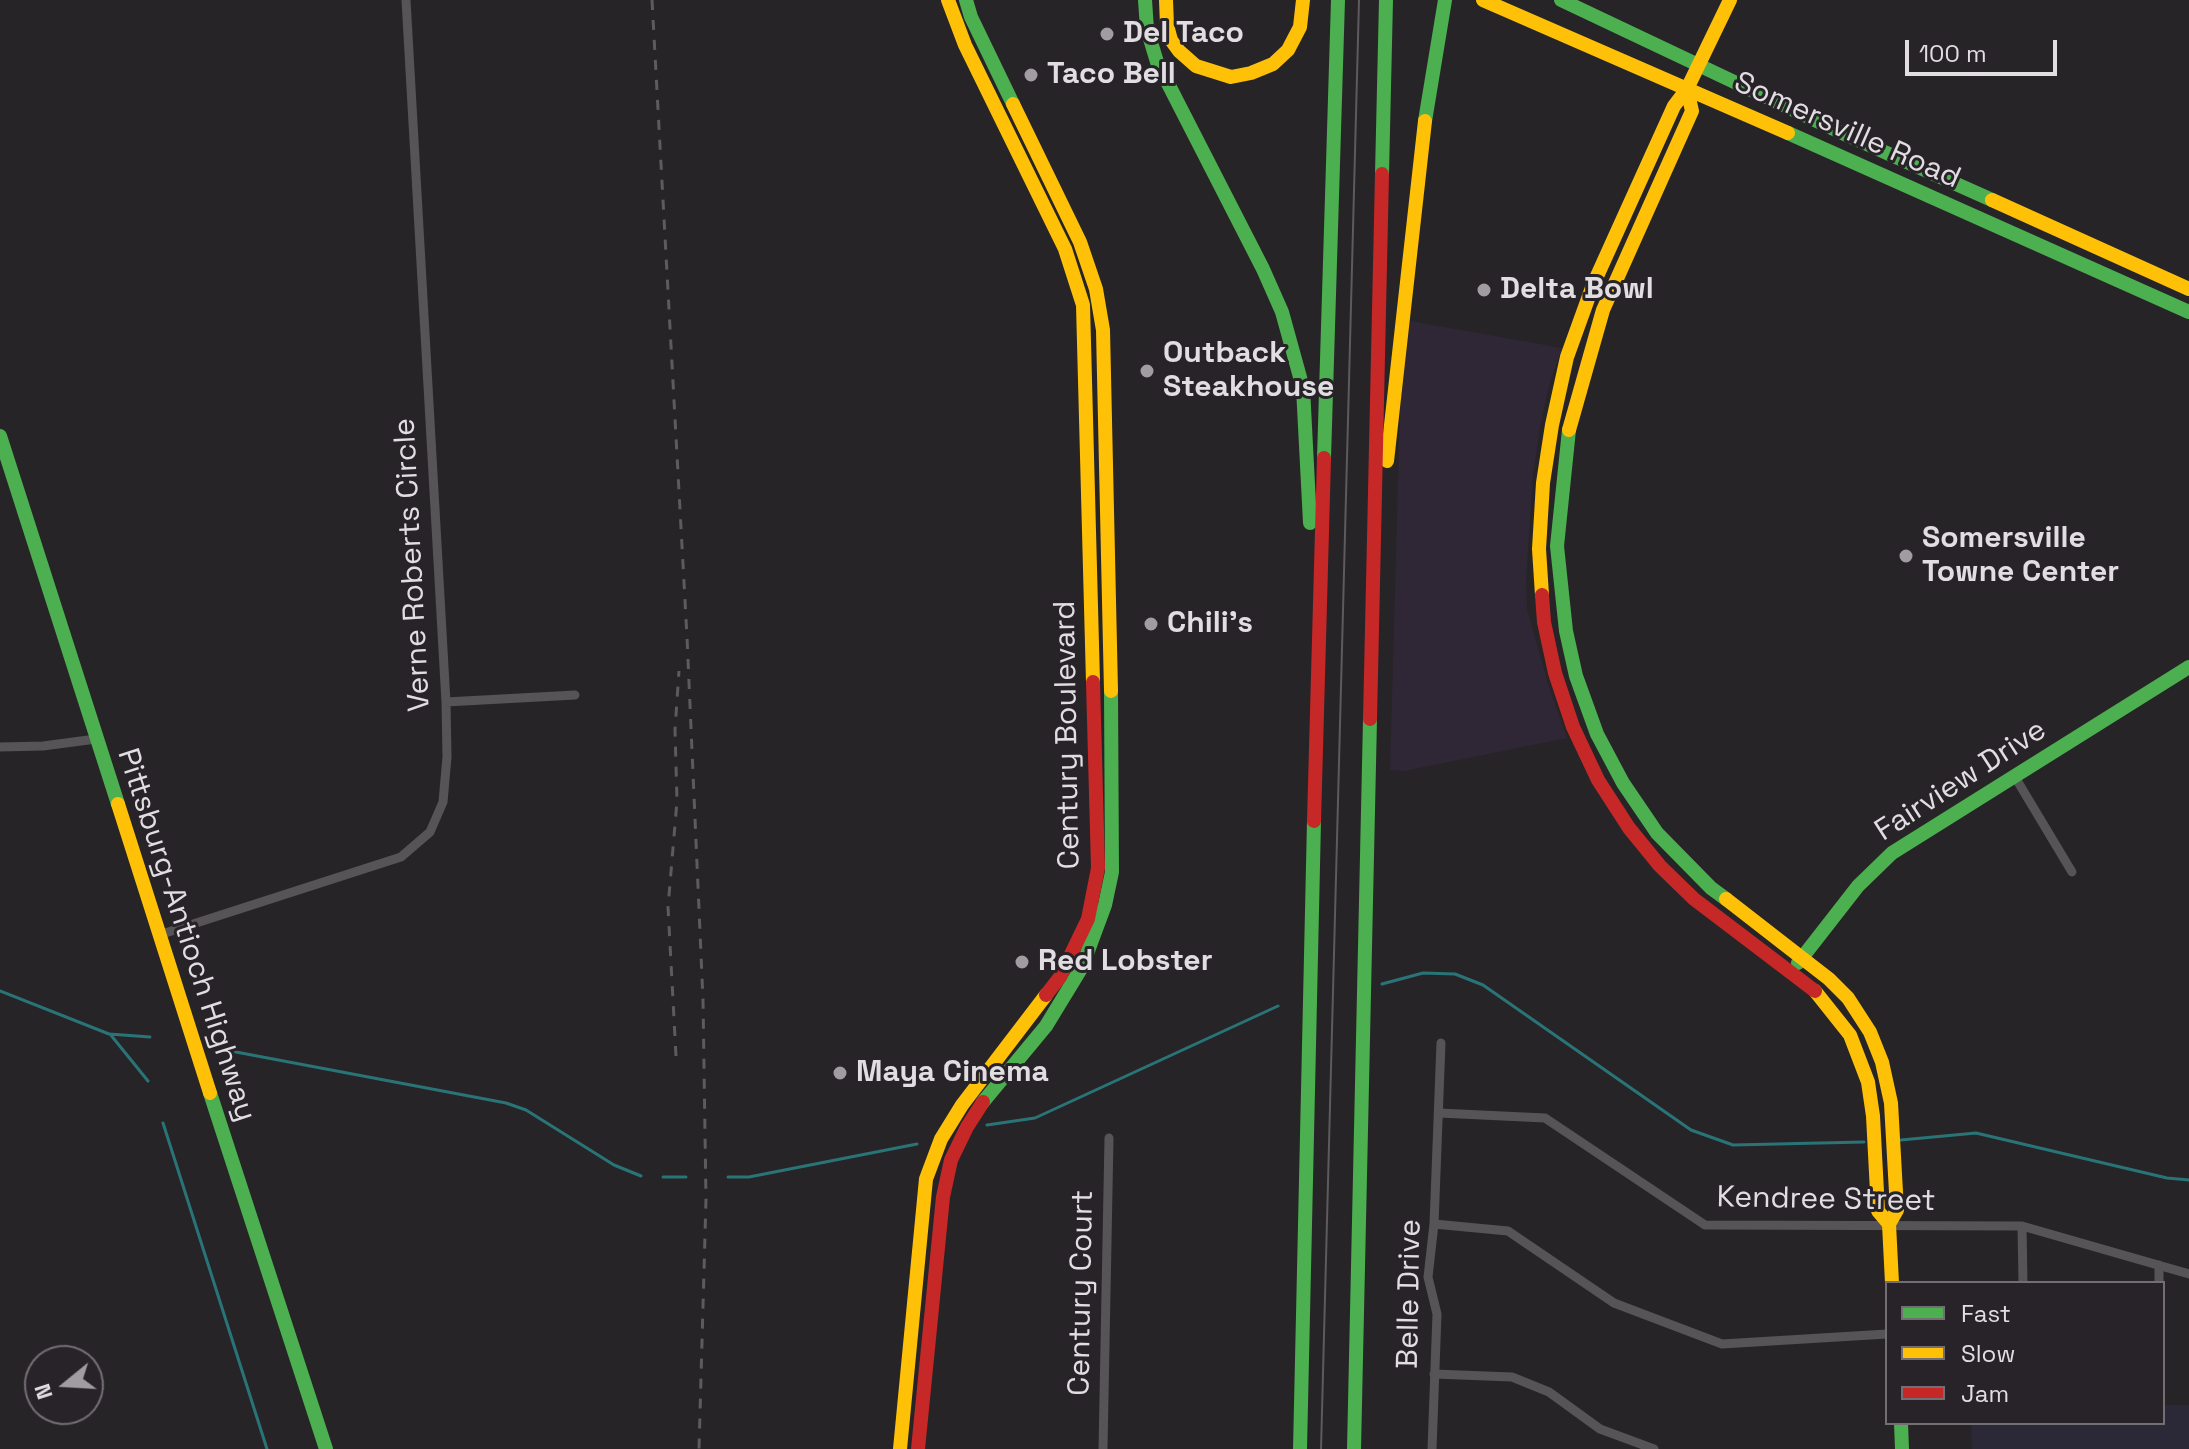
<!DOCTYPE html>
<style>
body{margin:0}
#map{position:relative;width:2189px;height:1449px;overflow:hidden;background:#272427;font-family:"Space Grotesk",sans-serif}
canvas{display:block}
.legend{position:absolute;left:1885px;top:1281px;width:280px;height:144px;box-sizing:border-box;background:#282328;border:2px solid #726e72;margin:0;padding:10px 14px;list-style:none;font-size:24px;color:#e1dee2}
.legend li{display:flex;align-items:center;gap:16px;height:40px}
.legend b{width:40px;border:2px solid #726e72}
.north{position:absolute;left:24px;top:1345px;width:80px;height:80px;box-sizing:border-box;background:#282328;border:2px solid #726e72;border-radius:50%;rotate:252deg;font-size:22px;font-weight:700;line-height:32px;text-align:center;color:#e1dee2}
.north::after{content:'';display:block;margin:auto;width:28px;height:36px;background:#a09da1;clip-path:polygon(50% 0,100% 100%,50% 72%,0 100%)}
.scale{position:absolute;left:1905px;top:40px;width:152px;height:36px;box-sizing:border-box;border:4px solid #e1dee2;border-top:0;padding-left:10px;font-size:24px;line-height:28px;white-space:nowrap;color:#e1dee2;-webkit-text-stroke:6px #282328;paint-order:stroke}
</style>
<div id="map">
<canvas width="2189" height="1449"></canvas>
<ul class="legend">
<li><b style="height:10px;background:#4caf50"></b>Fast</li>
<li><b style="height:10px;background:#ffc107"></b>Slow</li>
<li><b style="height:10px;background:#c62828"></b>Jam</li>
</ul>
<div class="north">N</div>
<div class="scale">100 m</div>
</div>
<script>
const ctx = document.querySelector('canvas').getContext('2d');
ctx.lineJoin = 'round';
function fill(path, color) {
  ctx.fillStyle = color;
  ctx.fill(path, 'evenodd');
}
function toPath(rows) {
  const path = new Path2D();
  for (const r of rows) {
    path.moveTo(r[0], r[1]);
    for (let i = 2; i < r.length; i += 2) path.lineTo(r[i], r[i + 1]);
  }
  return path;
}
function trace(path, color, width, dash) {
  ctx.strokeStyle = color;
  ctx.lineWidth = width;
  ctx.lineCap = dash ? 'butt' : 'round';
  ctx.setLineDash(dash || []);
  ctx.stroke(path);
}
function drawText(font, color, halo, rows, align = 'center') {
  ctx.font = font + ' "Space Grotesk",sans-serif';
  ctx.lineWidth = 6;
  ctx.setLineDash([]);
  ctx.textBaseline = 'middle';
  ctx.strokeStyle = halo;
  ctx.fillStyle = color;
  for (const [text, x, y, turn = 0] of rows) {
    ctx.save();
    ctx.translate(x, y);
    ctx.rotate((+turn || 0) * Math.PI / 180);
    ctx.textAlign = isNaN(turn) ? turn : align;
    if (halo) ctx.strokeText(text, 0, 0);
    ctx.fillText(text, 0, 0);
    ctx.restore();
  }
}
const education = toPath([
 [2163,1405,2189,1405,2189,1449,1972,1449,1971,1423,2163,1423]
]);
const medical = toPath([
 [1410,321,1562,348,1549,385,1539,433,1533,475,1526,578,1527,609,1549,687,1567,738,1404,771,1390,770,1400,410]
]);
const stream = toPath([
 [1382,984,1423,973,1455,974,1483,985,1691,1130,1733,1145,1864,1142],
 [0,991,109,1034,150,1037],
 [110,1034,148,1081],
 [220,1049,506,1103,526,1110,614,1165,641,1176],
 [163,1123,267,1449],
 [987,1125,1035,1118,1278,1006],
 [1901,1140,1976,1133,2167,1178,2189,1180],
 [663,1177,686,1177],
 [728,1177,749,1177,917,1144]
]);
const street = toPath([
 [446,702,575,695],
 [0,747,43,746,96,739],
 [2015,777,2072,872],
 [159,935,401,857,430,832,443,802,447,757,446,702,406,0],
 [1439,1113,1545,1118,1705,1225,2022,1226,2189,1274],
 [1434,1224,1508,1231,1614,1303,1722,1344,1887,1334],
 [2022,1226,2023,1283],
 [2159,1283,2159,1265],
 [1434,1374,1512,1377,1549,1392,1600,1429,1654,1449],
 [1103,1449,1109,1138],
 [1432,1449,1437,1314,1428,1277,1434,1224,1441,1043]
]);
const fast = toPath([
 [966,0,971,17,1013,104],
 [1145,0,1147,29,1157,62,1263,269,1282,312,1303,388,1310,523],
 [1561,0,1842,133,1992,200],
 [1425,121,1445,0],
 [1788,133,2189,312],
 [1382,174,1386,0],
 [1569,430,1557,546,1566,631,1576,676,1597,734,1623,783,1657,833,1711,888,1726,899],
 [0,436,118,804],
 [1324,458,1338,0],
 [1798,963,1858,886,1892,853,2189,667],
 [210,1093,326,1449],
 [983,1102,1046,1026,1082,967,1105,905,1112,872,1111,691],
 [1901,1423,1902,1449],
 [1300,1449,1314,821],
 [1354,1449,1370,719]
]);
const slow = toPath([
 [948,0,965,45,1065,249,1083,305,1093,682],
 [1166,0,1167,25,1171,40,1179,51,1196,66,1231,77,1251,73,1273,64,1288,50,1300,27,1303,0],
 [1483,0,1788,133],
 [1013,104,1080,242,1096,289,1103,330,1111,691],
 [1992,200,2189,289],
 [1569,430,1603,310,1692,111,1687,89],
 [1387,461,1425,121],
 [1542,595,1539,549,1543,483,1552,425,1567,357,1593,285,1674,106,1687,89,1730,0],
 [118,804,210,1093],
 [1726,899,1829,979,1848,998,1870,1032,1882,1062,1891,1103,1897,1210,1889,1224,1892,1283],
 [1815,991,1850,1035,1868,1082,1873,1116,1878,1211,1889,1224],
 [900,1449,926,1179,941,1139,962,1105,1046,995]
]);
const jam = toPath([
 [1542,595,1544,622,1555,673,1573,727,1598,780,1629,828,1660,866,1694,899,1815,991],
 [1370,719,1382,174],
 [1314,821,1324,458],
 [1046,995,1060,977,1088,919,1098,868,1093,682],
 [918,1449,943,1197,951,1160,967,1127,983,1102]
]);
const tram = toPath([
 [1321,1449,1359,0]
]);
const rail = toPath([
 [652,0,687,637,703,1000,706,1199,699,1449],
 [676,1056,668,907,677,801,675,730,679,671]
]);
const markers = [
 [1107,34,8,"#a09da1"],
 [1031,75,8,"#a09da1"],
 [1484,290,8,"#a09da1"],
 [1147,371,8,"#a09da1"],
 [1906,556,8,"#a09da1"],
 [1151,624,8,"#a09da1"],
 [1022,962,8,"#a09da1"],
 [840,1073,8,"#a09da1"]
];
const poiNames = [
 ["Del Taco",1123,34],
 ["Taco Bell",1047,75],
 ["Delta Bowl",1500,290],
 ["Outback",1163,354],
 ["Steakhouse",1163,388],
 ["Somersville",1922,539],
 ["Towne Center",1922,573],
 ["Chili's",1167,624],
 ["Red Lobster",1038,962],
 ["Maya Cinema",856,1073]
];
const streetNames = [
 ["Somersville Road",1847,131,24],
 ["Verne Roberts Circle",413,565,-93],
 ["Century Boulevard",1068,735,-91],
 ["Fairview Drive",1961,781,-33],
 ["Pittsburg-Antioch Highway",186,935,72],
 ["Kendree Street",1826,1200,1],
 ["Century Court",1082,1293,-89],
 ["Belle Drive",1410,1294,-89]
];
fill(education, '#2b2837');
fill(medical, '#2f2736');
trace(stream, '#297477', 3);
trace(street, '#565457', 9);
trace(fast, '#4caf50', 14);
trace(slow, '#ffc107', 14);
trace(jam, '#c62828', 14);
trace(tram, '#5d5b5e', 2);
trace(rail, '#5d5b5e', 3, [10, 10]);
for (const [x, y, r, color] of markers) {
  const dot = new Path2D();
  dot.arc(x, y, r, 0, 2 * Math.PI);
  ctx.fillStyle = color;
  ctx.fill(dot);
  trace(dot, '#282328', 3);
}
drawText('bold 30px', '#e1dee2', '#282328', poiNames, 'left');
drawText('30px', '#e1dee2', '#282328', streetNames);
</script>
